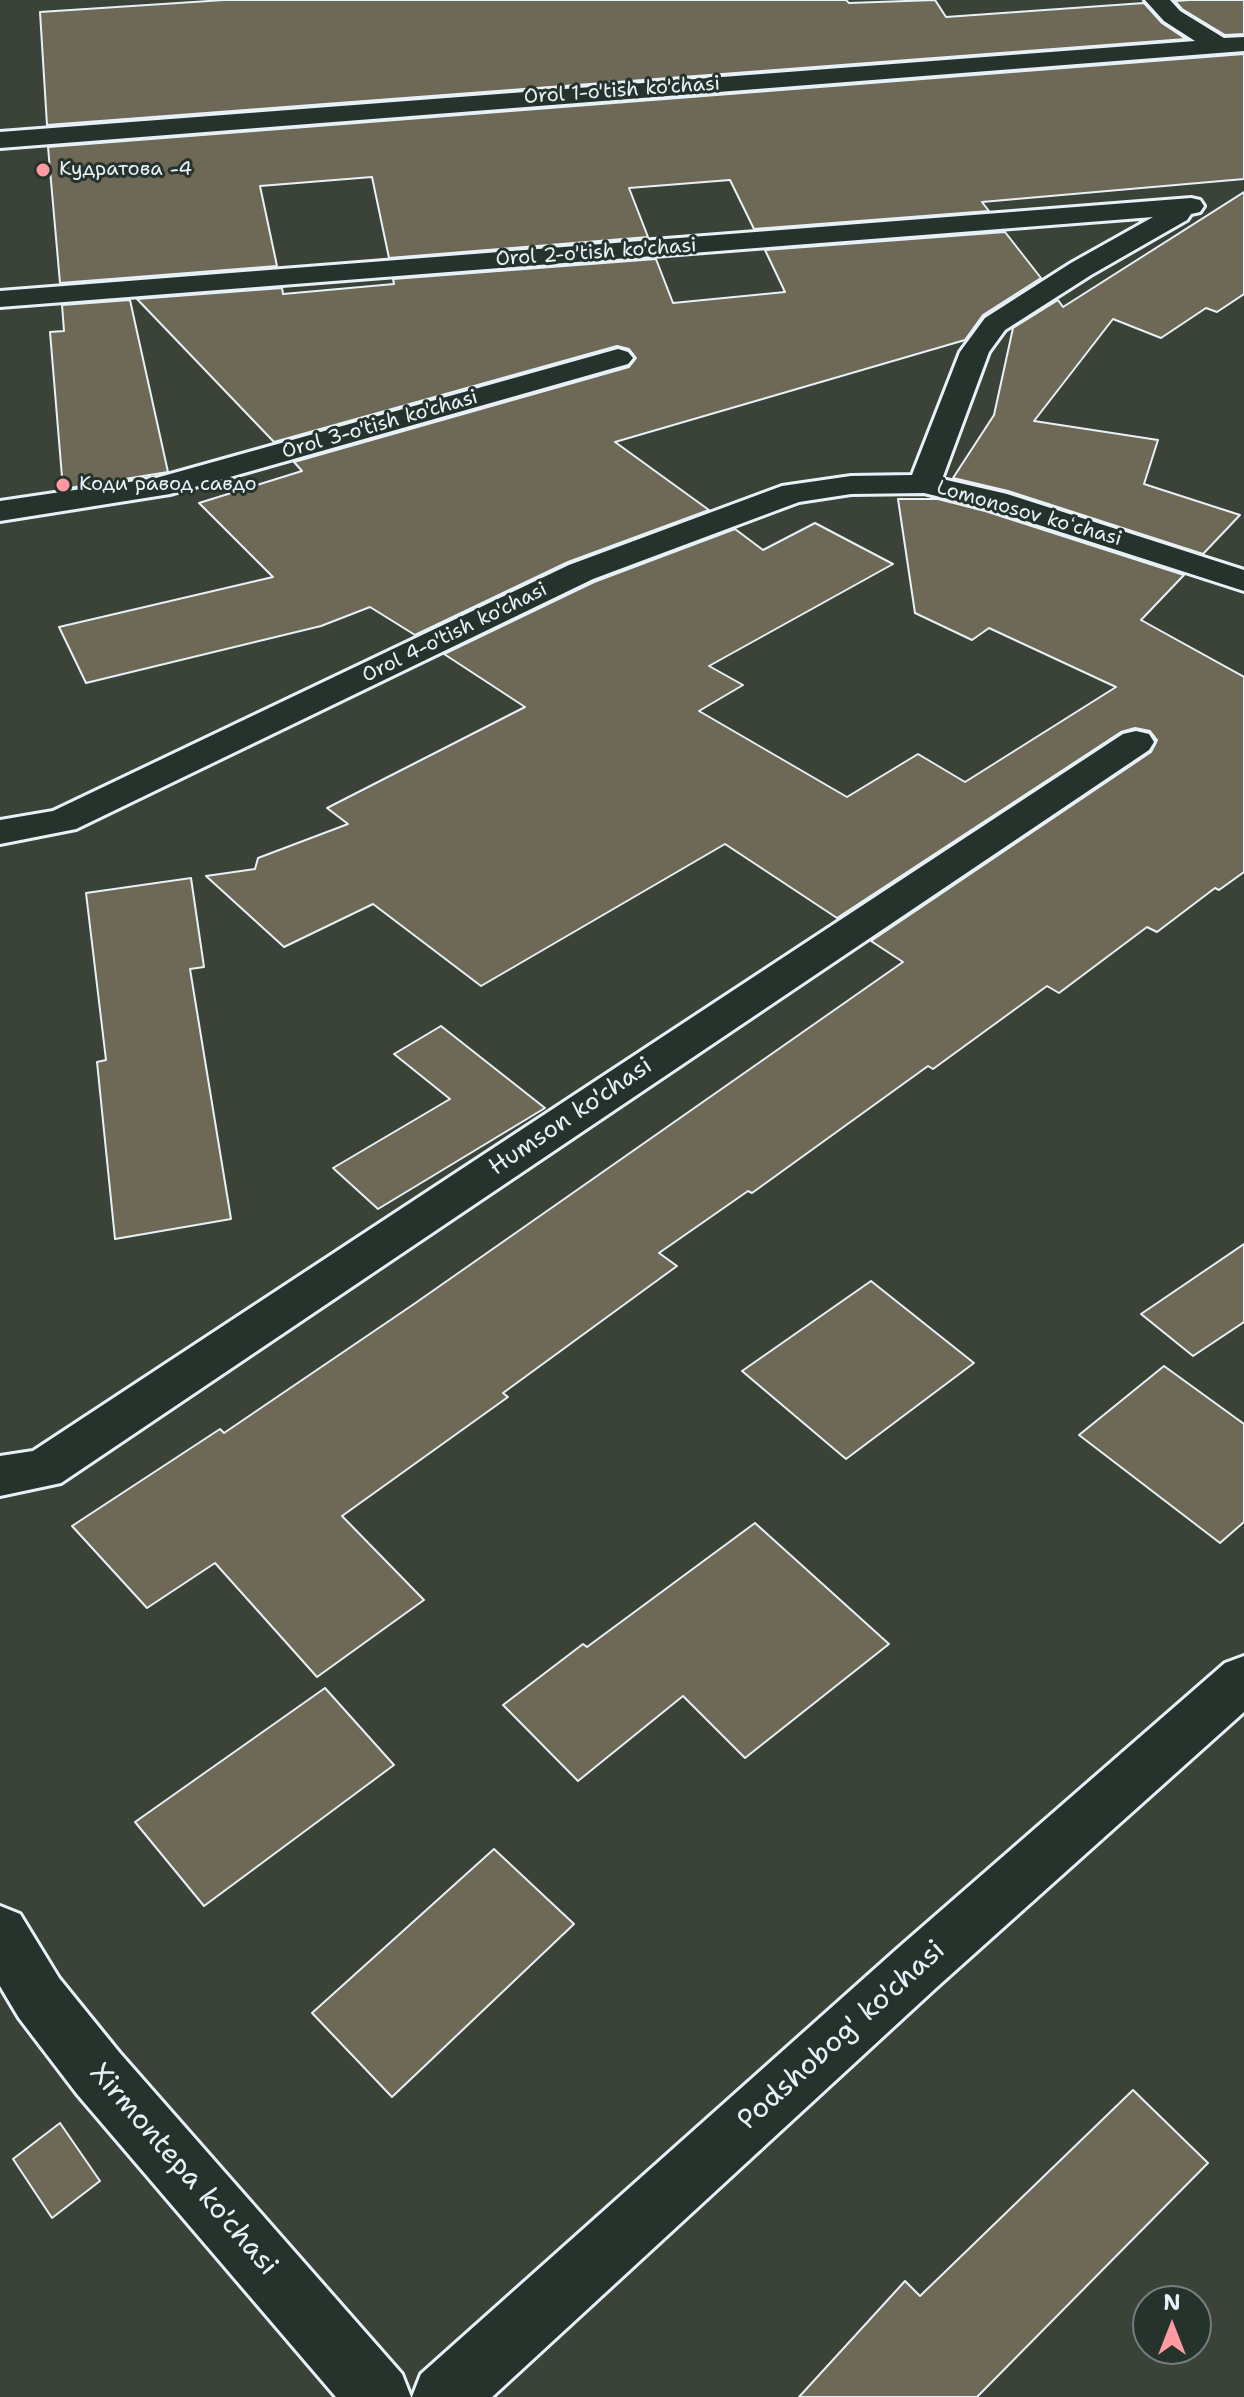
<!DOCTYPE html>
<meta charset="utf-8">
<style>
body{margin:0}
#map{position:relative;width:1244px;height:2397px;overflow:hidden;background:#3b4339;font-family:"Shantell Sans",sans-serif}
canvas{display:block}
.north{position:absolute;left:1132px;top:2285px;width:80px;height:80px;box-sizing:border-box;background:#26332d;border:2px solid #747f7e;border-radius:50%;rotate:0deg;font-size:22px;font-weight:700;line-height:32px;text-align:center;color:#e8f1f8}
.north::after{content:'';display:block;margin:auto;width:28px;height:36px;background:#ff9aa2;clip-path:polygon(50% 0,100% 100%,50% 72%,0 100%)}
</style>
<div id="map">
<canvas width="1244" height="2397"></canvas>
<div class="north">N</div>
</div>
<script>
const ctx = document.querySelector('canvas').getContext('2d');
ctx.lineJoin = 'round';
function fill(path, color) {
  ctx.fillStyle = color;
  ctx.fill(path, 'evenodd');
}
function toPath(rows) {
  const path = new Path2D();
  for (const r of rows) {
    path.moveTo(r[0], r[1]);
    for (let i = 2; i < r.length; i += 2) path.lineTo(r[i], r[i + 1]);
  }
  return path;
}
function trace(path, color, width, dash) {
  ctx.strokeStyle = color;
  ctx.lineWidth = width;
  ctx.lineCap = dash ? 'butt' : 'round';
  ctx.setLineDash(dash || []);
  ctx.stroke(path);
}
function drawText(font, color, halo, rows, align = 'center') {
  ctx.font = font + ' "Shantell Sans",sans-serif';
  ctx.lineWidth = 6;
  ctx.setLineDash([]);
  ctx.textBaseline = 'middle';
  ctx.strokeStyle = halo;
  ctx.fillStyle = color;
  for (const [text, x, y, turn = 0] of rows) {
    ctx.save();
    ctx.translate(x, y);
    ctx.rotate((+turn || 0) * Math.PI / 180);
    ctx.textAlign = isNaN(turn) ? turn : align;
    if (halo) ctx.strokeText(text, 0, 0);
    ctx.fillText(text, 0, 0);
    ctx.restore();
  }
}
const building = toPath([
 [224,0,846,0,849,3,935,0,946,17,1144,3,1162,23,1186,39,47,125,40,12,224,0],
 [1189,0,1244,0,1244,34,1225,35,1182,9,1175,1,1189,0],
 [1244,54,1244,179,982,202,989,211,754,229,730,180,629,188,648,237,389,258,372,177,260,186,277,266,60,283,48,147,1244,54],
 [1244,192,1244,294,1217,312,1206,308,1161,338,1113,319,1034,421,1158,440,1144,484,1240,515,1203,554,1008,491,953,478,994,415,1013,328,1058,300,1063,307,1244,192],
 [1005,232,1041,278,983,315,965,340,615,442,709,510,568,562,415,635,370,607,321,626,86,683,59,627,273,577,199,503,302,471,294,462,629,367,636,358,629,349,617,346,274,442,137,299,282,288,283,294,394,284,393,279,656,259,673,303,785,292,765,250,1005,232],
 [130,300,168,472,63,489,50,332,64,331,62,305,130,300],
 [898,499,938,499,985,511,1184,575,1141,620,1244,677,1244,872,1219,890,1215,888,1157,932,1147,927,1059,993,1047,986,933,1069,928,1066,752,1193,748,1191,659,1253,677,1266,503,1393,508,1397,342,1516,424,1600,317,1677,215,1563,147,1608,72,1526,220,1429,224,1433,414,1304,903,962,871,941,1151,752,1157,740,1150,731,1135,728,1121,732,837,918,725,844,481,986,373,904,284,947,206,876,255,869,258,858,348,824,327,808,525,707,444,654,594,582,735,529,763,550,815,523,893,564,709,666,743,685,699,711,847,797,918,754,965,782,1116,687,989,628,972,640,915,613,898,499],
 [191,878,204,967,190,969,231,1219,115,1239,97,1062,106,1060,86,893,191,878],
 [441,1026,545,1108,378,1209,333,1168,450,1099,394,1054,441,1026],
 [1244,1244,1244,1322,1193,1356,1141,1314,1244,1244],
 [871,1281,974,1363,846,1459,742,1371,871,1281],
 [1164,1366,1244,1424,1244,1522,1220,1543,1079,1435,1164,1366],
 [755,1523,889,1644,745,1758,683,1696,578,1781,503,1705,583,1644,587,1647,755,1523],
 [325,1688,394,1765,204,1906,135,1822,325,1688],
 [494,1849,574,1924,392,2097,312,2013,494,1849],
 [1133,2090,1208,2163,977,2397,799,2397,905,2281,920,2296,1133,2090],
 [60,2123,100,2181,52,2218,13,2159,60,2123]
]);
const street = toPath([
 [1145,0,1170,0,1180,11,1224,38,1244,37,1244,51,0,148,0,132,1195,41,1164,21,1145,0],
 [1191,198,1200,200,1204,206,1200,212,1191,214,1187,220,1091,275,1005,330,989,352,942,479,1007,494,1244,570,1244,591,986,508,924,493,851,494,799,502,593,579,76,829,0,844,0,820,53,811,569,565,782,486,851,476,912,475,960,352,985,318,1071,263,1153,217,0,307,0,291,1191,198],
 [618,349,628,352,633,358,628,364,170,494,0,521,0,501,156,478,618,349],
 [1136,731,1149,734,1154,742,1149,750,61,1483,0,1496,0,1456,33,1451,1123,734,1136,731],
 [1244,1656,1244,1712,937,1987,492,2397,412,2397,421,2374,897,1949,1225,1663,1244,1656]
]);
const secondary = toPath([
 [0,1906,20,1914,59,1978,119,2052,402,2374,411,2397,336,2397,77,2094,19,2018,0,1986,0,1906]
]);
const markers = [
 [43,170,8,"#ff9aa2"],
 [63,485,8,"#ff9aa2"]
];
const farStreetnames = [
 ["Orol 1-o'tish ko'chasi",622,91,-4],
 ["Orol 2-o'tish ko'chasi",596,253,-4],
 ["Orol 3-o'tish ko'chasi",380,425,-16],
 ["Lomonosov koʻchasi",1029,514,16],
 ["Orol 4-o'tish ko'chasi",455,633,-26]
];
const farPoinames = [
 ["Кудратова -4",59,170],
 ["Коди равод савдо",79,485]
];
const streetNames = [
 ["Humson ko'chasi",571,1117,-34]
];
const nearStreetnames = [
 ["Podshobog' ko'chasi",842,2036,-42],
 ["Xirmontepa ko'chasi",183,2170,49]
];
fill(building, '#6d6956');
trace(building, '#e8f1f8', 2);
trace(street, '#e8f1f8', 6);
trace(secondary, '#e8f1f8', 6);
fill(street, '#26332d');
fill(secondary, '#26332d');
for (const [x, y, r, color] of markers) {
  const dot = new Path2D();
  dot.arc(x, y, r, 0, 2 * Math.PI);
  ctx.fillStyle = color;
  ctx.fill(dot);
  trace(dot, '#26332d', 3);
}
drawText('20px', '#e8f1f8', '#26332d', farStreetnames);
drawText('20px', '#e8f1f8', '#26332d', farPoinames, 'left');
drawText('24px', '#e8f1f8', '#26332d', streetNames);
drawText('28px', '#e8f1f8', '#26332d', nearStreetnames);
</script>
